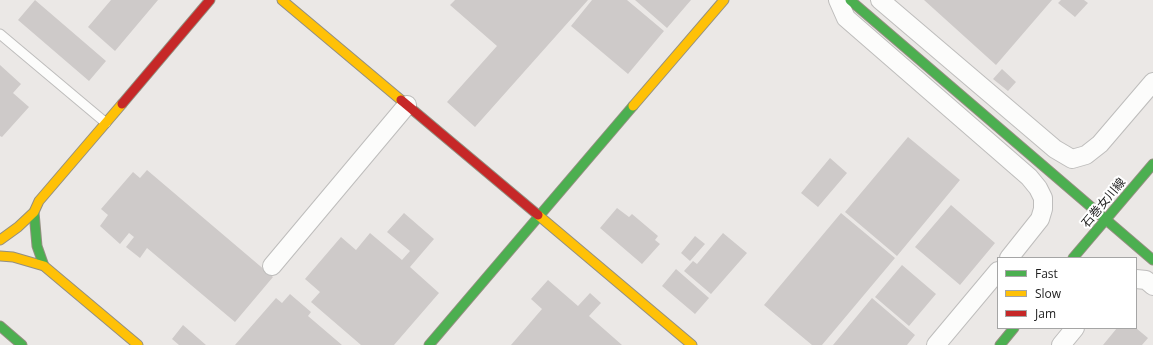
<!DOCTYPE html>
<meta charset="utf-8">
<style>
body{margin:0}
#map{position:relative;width:1153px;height:345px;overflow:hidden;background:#ebe8e6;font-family:"Open Sans",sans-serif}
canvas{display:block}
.legend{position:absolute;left:997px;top:257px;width:140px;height:72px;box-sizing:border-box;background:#fff;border:1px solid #a5a5a5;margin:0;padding:5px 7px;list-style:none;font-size:12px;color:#1d1d1d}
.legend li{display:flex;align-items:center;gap:8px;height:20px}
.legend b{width:20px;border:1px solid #a5a5a5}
</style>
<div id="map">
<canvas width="1153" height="345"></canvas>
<ul class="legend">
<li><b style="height:5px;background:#4caf50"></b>Fast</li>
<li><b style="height:5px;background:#ffc107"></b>Slow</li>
<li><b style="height:5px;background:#c62828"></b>Jam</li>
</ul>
</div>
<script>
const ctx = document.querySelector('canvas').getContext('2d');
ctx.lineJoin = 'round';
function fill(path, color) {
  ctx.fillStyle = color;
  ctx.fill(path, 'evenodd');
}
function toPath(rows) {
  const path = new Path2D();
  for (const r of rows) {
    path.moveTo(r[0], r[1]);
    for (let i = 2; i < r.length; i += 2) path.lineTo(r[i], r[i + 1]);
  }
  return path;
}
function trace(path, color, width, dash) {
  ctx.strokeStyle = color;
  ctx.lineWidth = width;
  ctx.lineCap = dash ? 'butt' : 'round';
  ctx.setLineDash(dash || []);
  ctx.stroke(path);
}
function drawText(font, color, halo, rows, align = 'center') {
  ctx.font = font + ' "Open Sans","Noto Sans JP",sans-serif';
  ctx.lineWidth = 4;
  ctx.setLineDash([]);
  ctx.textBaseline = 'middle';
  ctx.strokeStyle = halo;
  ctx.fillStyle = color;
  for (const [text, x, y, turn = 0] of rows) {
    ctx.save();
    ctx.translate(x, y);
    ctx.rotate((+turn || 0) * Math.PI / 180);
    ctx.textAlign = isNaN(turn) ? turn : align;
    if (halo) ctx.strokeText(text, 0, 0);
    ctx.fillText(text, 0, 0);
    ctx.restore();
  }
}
const building = toPath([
 [35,0,106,61,89,81,18,20],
 [111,0,158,0,115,51,88,27],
 [455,0,588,0,475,127,447,102,497,46,450,5],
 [592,0,627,0,664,31,628,74,571,26],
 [635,0,691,0,667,28],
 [924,0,1052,0,996,65],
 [1061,0,1084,0,1088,3,1075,17,1058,3],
 [0,65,21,84,13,93,29,107,2,137,0,136],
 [1002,69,1016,82,1008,91,993,79],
 [908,137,960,180,897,256,845,212],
 [830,158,847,173,818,207,801,193],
 [147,170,273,277,235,322,147,248,140,258,126,247,134,237,129,233,120,244,100,226,108,215,101,209,133,172,140,178],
 [951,205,995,243,960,285,915,247],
 [617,208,629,217,632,214,658,236,655,240,660,244,642,264,600,228],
 [404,213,434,239,410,267,439,293,394,345,361,345,311,302,320,292,305,279,341,237,356,250,370,233,402,260,410,251,387,232],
 [841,213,895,258,822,345,812,345,764,305],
 [723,233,747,253,711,294,684,271,693,261,697,264],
 [695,236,705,244,690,261,681,253],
 [902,265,936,294,909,326,875,297],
 [676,269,709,298,695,314,662,286],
 [548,280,578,306,590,293,601,303,589,316,622,345,511,345,542,309,531,299],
 [290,294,311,312,308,316,342,345,235,345,276,298,282,303],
 [872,298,915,335,907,345,833,345],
 [183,325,206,345,179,345,172,339],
 [1117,328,1136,328,1148,338,1142,345,1103,345]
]);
const lane = toPath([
 [0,34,106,123]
]);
const street = toPath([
 [838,0,846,18,1029,177,1038,188,1043,198,1043,209,1040,219,1009,258],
 [880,0,1055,149,1072,159,1086,155,1100,144,1153,82],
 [272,266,407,105],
 [1136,279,1146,280,1153,286],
 [936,345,998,271],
 [1061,345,1075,328]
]);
const fast = toPath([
 [850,0,1153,260],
 [34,212,37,246,44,266],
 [1073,258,1153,164],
 [0,326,22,345],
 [429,345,633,106],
 [1000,345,1014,328]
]);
const slow = toPath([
 [282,0,401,100],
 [633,106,724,0],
 [538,215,692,345],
 [0,240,18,227,34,212,39,201,122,104],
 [0,256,13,257,44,266,138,345]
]);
const jam = toPath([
 [401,100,538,215],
 [122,104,210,0]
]);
const streetNames = [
 ["石巻女川線",1104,203,-50]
];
fill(building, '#cecac9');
trace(lane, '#bebdbc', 11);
trace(street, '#bebdbc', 20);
trace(fast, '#938f80', 11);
trace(slow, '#938f80', 11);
trace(jam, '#938f80', 11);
trace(lane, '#fcfcfb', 9);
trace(street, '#fcfcfb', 18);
trace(fast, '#4caf50', 9);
trace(slow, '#ffc107', 9);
trace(jam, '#c62828', 9);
drawText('12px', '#1d1d1d', '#fff', streetNames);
</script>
